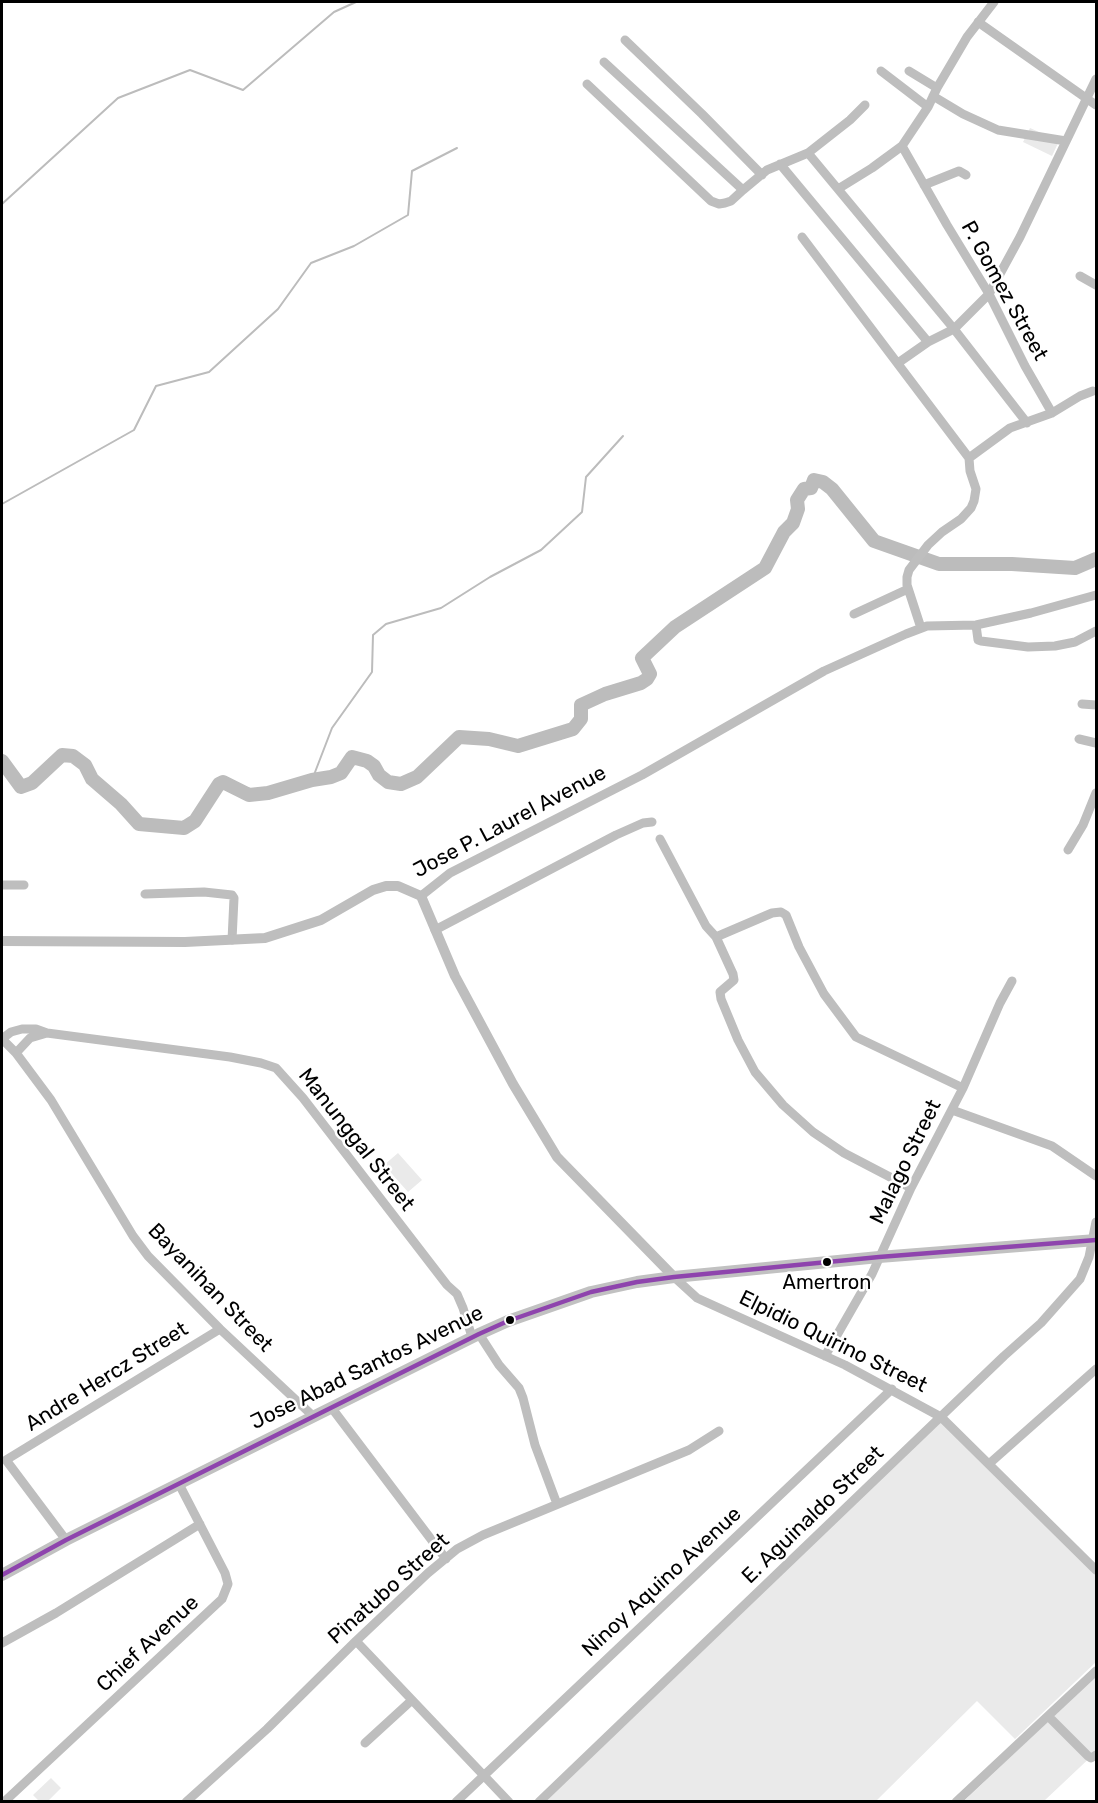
<!DOCTYPE html>
<style>
body{margin:0}
#map{position:relative;width:1098px;height:1803px;overflow:hidden;background:#fff;font-family:Rubik,sans-serif}
canvas{display:block}
.frame{position:absolute;inset:0;border:3px solid #000;pointer-events:none}
</style>
<div id="map">
<canvas width="1098" height="1803"></canvas>
<div class="frame"></div>
</div>
<script>
const ctx = document.querySelector('canvas').getContext('2d');
ctx.lineJoin = 'round';
function fill(path, color) {
  ctx.fillStyle = color;
  ctx.fill(path, 'evenodd');
}
function toPath(rows) {
  const path = new Path2D();
  for (const r of rows) {
    path.moveTo(r[0], r[1]);
    for (let i = 2; i < r.length; i += 2) path.lineTo(r[i], r[i + 1]);
  }
  return path;
}
function trace(path, color, width, dash) {
  ctx.strokeStyle = color;
  ctx.lineWidth = width;
  ctx.lineCap = dash ? 'butt' : 'round';
  ctx.setLineDash(dash || []);
  ctx.stroke(path);
}
function drawText(font, color, halo, rows, align = 'center') {
  ctx.font = font + ' Rubik,sans-serif';
  ctx.lineWidth = 5;
  ctx.setLineDash([]);
  ctx.textBaseline = 'middle';
  ctx.strokeStyle = halo;
  ctx.fillStyle = color;
  for (const [text, x, y, turn = 0] of rows) {
    ctx.save();
    ctx.translate(x, y);
    ctx.rotate((+turn || 0) * Math.PI / 180);
    ctx.textAlign = isNaN(turn) ? turn : align;
    if (halo) ctx.strokeText(text, 0, 0);
    ctx.fillText(text, 0, 0);
    ctx.restore();
  }
}
const green = toPath([
 [1030,128,1059,141,1052,156,1023,142],
 [398,1153,422,1180,408,1192,384,1165],
 [943,1420,1096,1574,1096,1662,1015,1739,977,1701,876,1801,543,1802],
 [1096,1676,1096,1752,1044,1801,963,1802],
 [51,1778,61,1788,48,1801,39,1801,33,1795]
]);
const stream = toPath([
 [2,204,118,98,190,70,243,90,334,12,356,2],
 [2,504,134,430,156,386,209,372,278,309,311,263,354,246,408,215,412,171,457,148],
 [312,780,332,728,372,672,373,635,386,624,441,608,490,577,541,550,582,512,586,477,623,436]
]);
const river = toPath([
 [2,761,21,787,32,783,62,755,73,756,85,765,92,779,121,804,139,824,184,828,195,821,219,784,223,782,249,795,268,793,312,780,331,777,341,773,352,757,367,761,374,766,379,775,388,782,401,784,417,777,459,737,489,739,518,746,573,729,581,719,581,705,605,694,641,683,647,679,650,674,642,658,675,627,765,568,784,532,793,523,798,509,797,500,804,489,811,488,814,480,823,482,832,489,874,541,939,564,1012,564,1075,568,1096,559]
]);
const minor = toPath([
 [994,2,967,37,937,88,928,107,902,146,947,225,989,294,1025,366,1052,413],
 [978,22,1096,105],
 [625,40,702,114,762,175],
 [604,62,743,190,767,170,808,153,850,120,865,105],
 [881,71,928,107],
 [909,71,937,88],
 [587,84,711,201,719,204,725,203,731,201,743,190],
 [933,96,963,114,998,130,1066,141],
 [808,153,954,329,1027,423],
 [780,164,928,342],
 [924,185,959,171,966,175],
 [838,189,872,168,902,146],
 [802,237,969,458],
 [1080,276,1096,285],
 [898,363,928,342,954,329,989,294,1020,237,1096,79],
 [854,614,908,589],
 [976,625,978,640,981,641,1028,647,1055,646,1075,642,1096,631],
 [921,628,907,585,907,577,909,570,928,545,942,532,961,519,971,508,974,501,976,489,970,471,969,458,1010,428,1052,413,1080,396,1093,391],
 [1082,704,1096,705],
 [1079,739,1096,743],
 [660,839,706,926,716,937],
 [1068,850,1083,825,1096,793],
 [2,885,24,885],
 [145,894,204,892,232,895,234,898,232,940],
 [421,896,450,873,642,775,824,671,906,634,927,626,976,625,1031,613,1096,595],
 [435,930,616,835,643,823,652,822],
 [2,1039,16,1053,51,1100,133,1236,148,1256,220,1329,313,1416],
 [2,1039,11,1032,22,1029,36,1029,47,1033],
 [16,1053,30,1038,47,1033,230,1057,261,1063,276,1068,303,1098,447,1285,457,1294,463,1308,472,1337],
 [952,1110,1052,1146,1096,1176],
 [911,1188,844,1153,813,1132,783,1105,755,1072,738,1040,721,999,720,992,734,980,733,974,716,937,772,913,781,912,786,915,799,947,824,994,856,1037,963,1088],
 [674,1277,697,1298,845,1365,941,1417,1096,1570],
 [479,1334,499,1365,519,1388,523,1398,535,1445,557,1504],
 [825,1356,872,1274,911,1188,963,1088,1000,1003,1012,981],
 [331,1407,446,1559],
 [990,1463,1096,1369],
 [66,1540,6,1460,220,1329],
 [356,1641,509,1802],
 [2,1643,56,1613,200,1524],
 [1048,1716,1088,1756,1091,1758,1096,1755],
 [365,1743,412,1700],
 [4,1802,222,1599,228,1584,225,1573,179,1484],
 [186,1802,267,1729,356,1641,428,1573,457,1549,483,1535,689,1450,719,1431],
 [456,1802,892,1389],
 [539,1802,1004,1356,1041,1323,1080,1279,1089,1257,1096,1222],
 [956,1802,1096,1671]
]);
const tertiary = toPath([
 [2,941,185,942,265,938,321,920,373,890,386,886,398,886,421,896,455,976,513,1084,557,1157,674,1277]
]);
const secondary = toPath([
 [2,1575,66,1540,479,1334,508,1321,591,1292,637,1282,674,1277,879,1257,1096,1240]
]);
const bus1 = toPath([
 [2,1575,66,1540,479,1334,508,1321,591,1292,637,1282,674,1277,879,1257,1096,1240]
]);
const markers = [
 [827,1262,5,"#000"],
 [510,1320,5,"#000"]
];
const busNames = [
 ["Amertron",827,1283]
];
const streetNames = [
 ["P. Gomez Street",1004,291,61],
 ["Jose P. Laurel Avenue",510,822,-28],
 ["Manunggal Street",356,1140,52],
 ["Malago Street",906,1162,-64],
 ["Bayanihan Street",210,1288,46],
 ["Elpidio Quirino Street",833,1342,26],
 ["Jose Abad Santos Avenue",367,1368,-26],
 ["Andre Hercz Street",107,1377,-32],
 ["E. Aguinaldo Street",813,1515,-44],
 ["Ninoy Aquino Avenue",662,1582,-43],
 ["Pinatubo Street",389,1589,-42],
 ["Chief Avenue",148,1644,-43]
];
fill(green, '#eaeaea');
trace(stream, '#bcbcbc', 2);
trace(river, '#bcbcbc', 14);
trace(minor, '#bebebe', 9);
trace(tertiary, '#bebebe', 10);
trace(secondary, '#c1c1c1', 12);
trace(bus1, '#8e44ad', 4.5);
for (const [x, y, r, color] of markers) {
  const dot = new Path2D();
  dot.arc(x, y, r, 0, 2 * Math.PI);
  ctx.fillStyle = color;
  ctx.fill(dot);
  trace(dot, '#fff', 2);
}
drawText('20px', '#000', '#fff', busNames);
drawText('21px', '#000', '#fff', streetNames);
</script>
